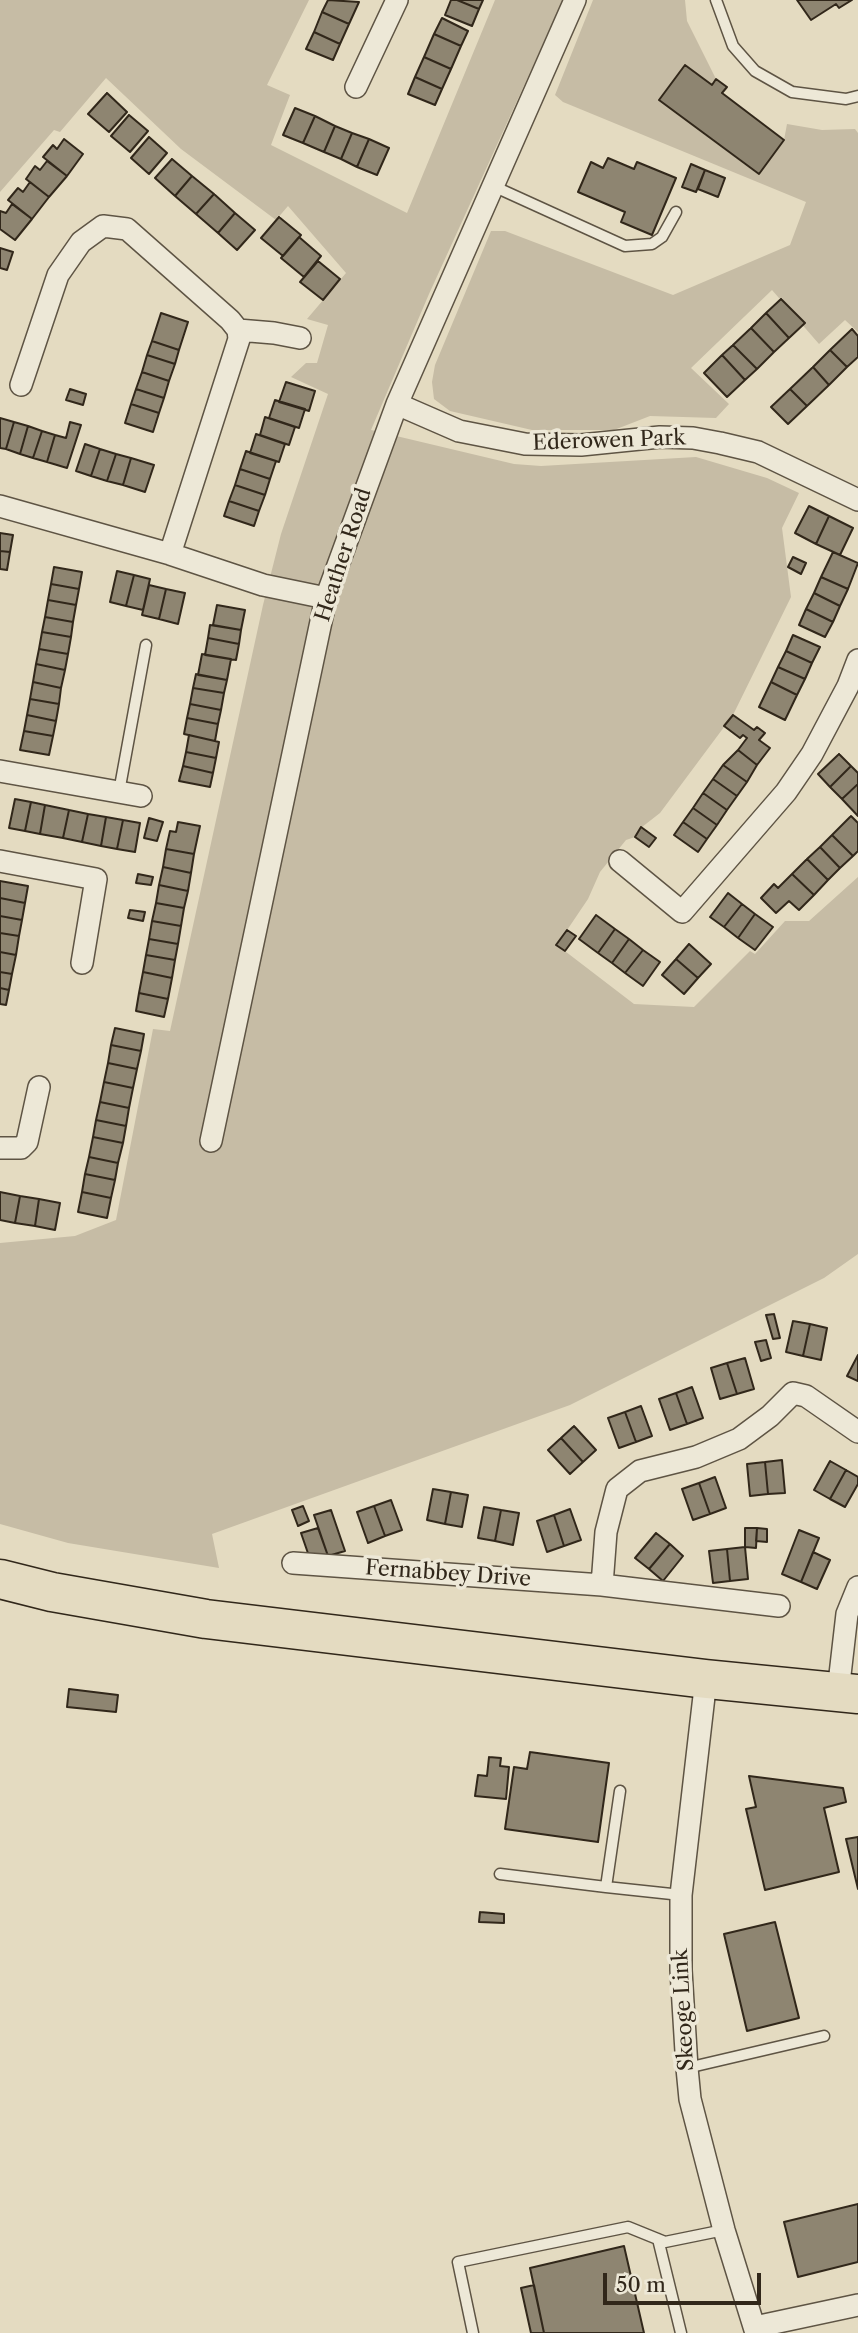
<!DOCTYPE html>
<style>
body{margin:0}
#map{position:relative;width:858px;height:2333px;overflow:hidden;background:#e4dbc1;font-family:"Libre Caslon Text",serif}
canvas{display:block}
.scale{position:absolute;left:603px;top:2273px;width:158px;height:32px;box-sizing:border-box;border:4px solid #31271a;border-top:0;padding-left:9px;font-size:21px;line-height:24px;white-space:nowrap;color:#31271a;-webkit-text-stroke:5px #ede8d7;paint-order:stroke}
</style>
<div id="map">
<canvas width="858" height="2333"></canvas>
<div class="scale">50 m</div>
</div>
<script>
const ctx = document.querySelector('canvas').getContext('2d');
ctx.lineJoin = 'round';
function fill(path, color) {
  ctx.fillStyle = color;
  ctx.fill(path, 'evenodd');
}
function toPath(rows) {
  const path = new Path2D();
  for (const r of rows) {
    path.moveTo(r[0], r[1]);
    for (let i = 2; i < r.length; i += 2) path.lineTo(r[i], r[i + 1]);
  }
  return path;
}
function trace(path, color, width, dash) {
  ctx.strokeStyle = color;
  ctx.lineWidth = width;
  ctx.lineCap = dash ? 'butt' : 'round';
  ctx.setLineDash(dash || []);
  ctx.stroke(path);
}
function drawText(font, color, halo, rows, align = 'center') {
  ctx.font = font + ' "Libre Caslon Text",serif';
  ctx.lineWidth = 7;
  ctx.setLineDash([]);
  ctx.textBaseline = 'middle';
  ctx.strokeStyle = halo;
  ctx.fillStyle = color;
  for (const [text, x, y, turn = 0] of rows) {
    ctx.save();
    ctx.translate(x, y);
    ctx.rotate((+turn || 0) * Math.PI / 180);
    ctx.textAlign = isNaN(turn) ? turn : align;
    if (halo) ctx.strokeText(text, 0, 0);
    ctx.fillText(text, 0, 0);
    ctx.restore();
  }
}
const green = toPath([
 [0,0,309,0,267,85,290,95,271,145,407,213,495,0,563,0,429,294,371,430,514,464,541,466,696,457,767,478,799,493,782,528,791,597,733,715,660,813,642,827,635,837,626,840,600,872,588,899,557,945,634,1004,694,1007,750,951,755,954,785,921,809,921,858,877,858,1254,824,1278,570,1405,212,1534,219,1568,68,1543,0,1524,0,1243,75,1236,116,1220,153,1029,170,1031,263,605,281,534,328,394,291,377,306,363,317,363,328,325,307,319,346,273,288,206,276,220,181,149,106,78,60,132,54,130,0,192],
 [593,0,685,0,687,21,716,79,712,85,685,65,659,100,758,174,784,140,787,124,822,130,855,129,858,133,858,332,845,320,819,344,772,290,691,368,729,404,716,418,650,416,614,430,532,430,450,411,434,399,432,382,435,365,491,231,505,231,673,295,790,245,806,202,563,102,555,95]
]);
const building = toPath([
 [328,0,359,2,349,24,322,12,328,0],
 [451,0,457,0,479,9,472,26,445,15,451,0],
 [457,0,483,0,479,9,457,0],
 [797,0,852,0,839,8,836,4,811,20,797,0],
 [322,12,349,24,340,44,314,32,322,12],
 [442,18,468,31,461,46,434,34,442,18],
 [314,32,340,44,333,60,306,49,314,32],
 [434,34,461,46,451,69,424,57,434,34],
 [424,57,451,69,442,89,415,77,424,57],
 [685,65,712,85,716,79,727,87,722,93,784,140,759,174,659,100,685,65],
 [415,77,442,89,435,105,408,94,415,77],
 [107,93,127,112,109,132,88,114,107,93],
 [295,108,315,116,303,143,283,135,295,108],
 [129,115,148,131,130,152,111,136,129,115],
 [315,116,335,126,324,152,303,143,315,116],
 [335,126,352,133,341,159,324,152,335,126],
 [352,133,369,139,357,167,341,159,352,133],
 [149,137,167,153,149,174,131,158,149,137],
 [64,139,83,154,67,176,43,157,53,145,57,149,64,139],
 [369,139,389,148,377,175,357,167,369,139],
 [608,158,634,169,637,162,676,178,652,235,621,222,625,212,578,192,591,162,603,168,608,158],
 [172,159,192,176,175,196,155,178,172,159],
 [47,161,67,176,49,197,26,179,35,166,40,170,47,161],
 [691,164,705,170,696,192,682,187,691,164],
 [705,170,725,178,718,197,698,189,705,170],
 [192,176,214,194,196,214,175,196,192,176],
 [30,182,49,197,32,219,8,200,18,188,23,192,30,182],
 [214,194,235,213,218,233,196,214,214,194],
 [12,204,32,219,15,240,0,229,0,211,6,213,12,204],
 [235,213,255,230,237,250,218,233,235,213],
 [279,217,301,235,283,256,261,238,279,217],
 [299,237,321,256,304,277,281,258,299,237],
 [0,248,13,252,7,270,0,268,0,248],
 [318,261,340,279,323,300,300,282,318,261],
 [781,299,805,323,789,338,766,313,781,299],
 [161,313,188,322,179,350,152,341,161,313],
 [766,313,789,338,774,352,751,328,766,313],
 [751,328,774,352,757,369,733,345,751,328],
 [852,329,858,336,858,357,847,367,830,350,852,329],
 [152,341,179,350,175,364,147,355,152,341],
 [733,345,757,369,745,380,722,355,733,345],
 [830,350,847,367,829,385,813,367,830,350],
 [147,355,175,364,169,381,142,372,147,355],
 [722,355,745,380,727,397,704,373,722,355],
 [813,367,829,385,807,406,790,389,813,367],
 [142,372,169,381,164,398,136,389,142,372],
 [286,382,315,391,309,411,279,402,286,382],
 [70,389,86,394,83,405,66,400,70,389],
 [136,389,164,398,159,413,131,404,136,389],
 [790,389,807,406,788,424,771,407,790,389],
 [275,400,305,409,299,428,269,418,275,400],
 [131,404,159,413,153,432,125,423,131,404],
 [265,417,295,427,289,445,260,435,265,417],
 [0,418,14,422,6,449,0,448,0,418],
 [14,422,28,426,20,454,6,449,14,422],
 [70,422,81,425,67,468,47,462,55,435,66,438,70,422],
 [28,426,42,431,33,458,20,454,28,426],
 [42,431,55,435,47,462,33,458,42,431],
 [256,434,285,444,279,462,250,453,256,434],
 [85,444,100,449,91,476,76,471,85,444],
 [100,449,116,454,107,481,91,476,100,449],
 [246,451,276,461,270,479,240,469,246,451],
 [116,454,131,458,123,485,107,481,116,454],
 [131,458,154,465,145,492,123,485,131,458],
 [240,469,270,479,265,495,235,485,240,469],
 [235,485,265,495,259,511,229,501,235,485],
 [229,501,259,511,254,526,224,516,229,501],
 [809,506,829,516,816,544,795,533,809,506],
 [829,516,853,528,840,555,816,544,829,516],
 [0,533,13,535,10,552,0,551,0,533],
 [0,551,10,552,7,570,0,569,0,551],
 [833,552,858,563,848,589,821,577,833,552],
 [793,557,806,563,801,574,788,567,793,557],
 [54,567,82,572,79,589,51,584,54,567],
 [117,571,134,575,126,606,110,602,117,571],
 [134,575,150,579,143,610,126,606,134,575],
 [821,577,848,589,840,606,814,593,821,577],
 [51,584,79,589,76,605,48,600,51,584],
 [149,585,166,589,159,619,142,615,149,585],
 [166,589,185,593,178,624,159,619,166,589],
 [814,593,840,606,833,622,806,609,814,593],
 [48,600,76,605,73,622,45,617,48,600],
 [217,605,245,610,241,630,213,625,217,605],
 [806,609,833,622,825,637,799,625,806,609],
 [45,617,73,622,71,637,42,632,45,617],
 [210,625,241,630,239,644,208,638,210,625],
 [42,632,71,637,68,654,39,649,42,632],
 [793,635,820,647,812,663,786,651,793,635],
 [208,638,239,644,236,660,205,655,208,638],
 [39,649,68,654,65,670,36,664,39,649],
 [786,651,812,663,805,679,778,667,786,651],
 [202,654,231,659,227,680,198,675,202,654],
 [36,664,65,670,61,688,33,682,36,664],
 [778,667,805,679,797,695,771,682,778,667],
 [196,674,227,680,224,693,193,688,196,674],
 [33,682,61,688,59,704,30,699,33,682],
 [771,682,797,695,785,720,759,707,771,682],
 [193,688,224,693,221,710,190,704,193,688],
 [30,699,59,704,56,721,27,715,30,699],
 [190,704,221,710,218,724,187,718,190,704],
 [27,715,56,721,53,736,24,731,27,715],
 [733,715,754,730,757,727,765,733,759,740,770,748,757,765,738,750,747,738,743,735,740,738,724,726,733,715],
 [187,718,218,724,215,741,184,734,187,718],
 [24,731,53,736,49,755,20,750,24,731],
 [189,735,219,742,216,758,186,752,189,735],
 [738,750,757,765,747,782,723,765,738,750],
 [186,752,216,758,213,773,183,766,186,752],
 [839,754,851,766,830,787,818,774,839,754],
 [723,765,747,782,737,796,713,779,723,765],
 [183,766,213,773,210,787,179,781,183,766],
 [851,766,858,773,858,784,842,799,830,787,851,766],
 [713,779,737,796,727,810,703,793,713,779],
 [858,784,858,816,842,799,858,784],
 [703,793,727,810,717,825,693,808,703,793],
 [15,799,31,802,25,831,9,828,15,799],
 [31,802,45,805,40,834,25,831,31,802],
 [45,805,69,810,63,838,40,834,45,805],
 [693,808,717,825,707,839,683,822,693,808],
 [69,810,88,814,82,842,63,838,69,810],
 [88,814,106,817,101,846,82,842,88,814],
 [851,816,858,823,858,851,853,856,832,835,851,816],
 [106,817,123,820,117,849,101,846,106,817],
 [149,818,163,822,157,841,144,838,149,818],
 [123,820,140,823,135,852,117,849,123,820],
 [178,822,200,826,194,854,166,849,170,831,176,832,178,822],
 [683,822,707,839,698,852,674,835,683,822],
 [641,827,656,838,649,847,635,837,641,827],
 [832,835,853,856,840,868,820,847,832,835],
 [820,847,840,868,828,880,807,859,820,847],
 [166,849,194,854,191,873,163,867,166,849],
 [807,859,828,880,814,895,792,874,807,859],
 [163,867,191,873,188,891,159,885,163,867],
 [138,874,153,877,151,885,136,883,138,874],
 [792,874,814,895,799,910,789,901,776,913,761,898,774,884,778,888,792,874],
 [0,881,28,886,25,903,0,898,0,881],
 [159,885,188,891,184,908,156,903,159,885],
 [728,893,742,904,724,927,710,917,728,893],
 [0,898,25,903,22,920,0,916,0,898],
 [156,903,184,908,181,926,152,921,156,903],
 [742,904,755,914,738,938,724,927,742,904],
 [130,910,145,912,143,921,128,918,130,910],
 [755,914,773,927,755,950,738,938,755,914],
 [596,915,615,929,598,953,579,939,596,915],
 [0,916,22,920,19,936,0,933,0,916],
 [152,921,181,926,178,944,149,939,152,921],
 [615,929,629,939,612,963,598,953,615,929],
 [567,930,576,936,565,951,556,945,567,930],
 [0,933,19,936,16,955,0,952,0,933],
 [149,939,178,944,175,960,146,955,149,939],
 [629,939,643,950,625,973,612,963,629,939],
 [689,944,711,964,698,978,676,959,689,944],
 [643,950,660,962,643,986,625,973,643,950],
 [0,952,16,955,12,974,0,972,0,952],
 [146,955,175,960,172,978,143,972,146,955],
 [676,959,698,978,684,994,662,975,676,959],
 [0,972,12,974,9,990,0,988,0,972],
 [143,972,172,978,168,999,139,993,143,972],
 [0,988,9,990,6,1005,0,1004,0,988],
 [139,993,168,999,164,1017,136,1011,139,993],
 [115,1028,144,1034,141,1051,111,1045,115,1028],
 [111,1045,141,1051,137,1069,108,1063,111,1045],
 [108,1063,137,1069,133,1088,104,1082,108,1063],
 [104,1082,133,1088,129,1108,100,1102,104,1082],
 [100,1102,129,1108,126,1126,96,1120,100,1102],
 [96,1120,126,1126,123,1143,93,1137,96,1120],
 [93,1137,123,1143,118,1163,89,1157,93,1137],
 [89,1157,118,1163,115,1180,85,1174,89,1157],
 [85,1174,115,1180,111,1198,82,1192,85,1174],
 [0,1192,20,1196,15,1223,0,1220,0,1192],
 [82,1192,111,1198,107,1218,78,1212,82,1192],
 [20,1196,39,1199,35,1226,15,1223,20,1196],
 [39,1199,60,1203,55,1230,35,1226,39,1199],
 [774,1314,780,1338,773,1339,766,1315,774,1314],
 [793,1321,810,1324,803,1356,786,1352,793,1321],
 [810,1324,827,1328,821,1360,803,1356,810,1324],
 [766,1340,771,1358,761,1361,755,1342,766,1340],
 [858,1355,858,1381,847,1376,858,1355],
 [745,1358,754,1389,737,1394,727,1363,745,1358],
 [727,1363,737,1394,720,1399,711,1368,727,1363],
 [692,1387,703,1418,687,1424,676,1393,692,1387],
 [676,1393,687,1424,670,1430,659,1399,676,1393],
 [641,1406,652,1436,636,1442,625,1412,641,1406],
 [625,1412,636,1442,619,1448,608,1418,625,1412],
 [574,1426,596,1450,583,1462,561,1438,574,1426],
 [561,1438,583,1462,570,1474,548,1450,561,1438],
 [782,1460,785,1493,768,1494,765,1462,782,1460],
 [830,1461,846,1470,830,1499,814,1490,830,1461],
 [765,1462,768,1494,750,1496,747,1464,765,1462],
 [846,1470,858,1477,858,1484,845,1507,830,1499,846,1470],
 [715,1477,726,1508,710,1514,699,1483,715,1477],
 [699,1483,710,1514,693,1520,682,1489,699,1483],
 [433,1489,451,1492,445,1524,427,1520,433,1489],
 [451,1492,468,1495,462,1527,445,1524,451,1492],
 [391,1500,402,1530,385,1536,374,1506,391,1500],
 [303,1506,309,1521,298,1526,292,1510,303,1506],
 [374,1506,385,1536,368,1543,357,1512,374,1506],
 [484,1507,501,1510,495,1541,478,1538,484,1507],
 [570,1509,581,1540,564,1546,554,1515,570,1509],
 [331,1510,345,1551,328,1556,314,1515,331,1510],
 [501,1510,519,1513,513,1545,495,1541,501,1510],
 [554,1515,564,1546,547,1552,537,1521,554,1515],
 [318,1528,328,1556,311,1562,301,1533,318,1528],
 [745,1528,757,1528,756,1548,745,1547,745,1528],
 [757,1528,767,1529,767,1542,756,1541,757,1528],
 [799,1530,819,1538,801,1582,782,1574,799,1530],
 [656,1533,670,1544,649,1569,635,1558,656,1533],
 [670,1544,683,1556,663,1581,649,1569,670,1544],
 [745,1547,748,1579,730,1581,727,1549,745,1547],
 [727,1549,730,1581,713,1583,709,1551,727,1549],
 [813,1552,830,1560,817,1589,801,1582,813,1552],
 [69,1689,118,1695,116,1712,67,1707,69,1689],
 [530,1752,609,1763,598,1842,505,1829,514,1767,527,1769,530,1752],
 [489,1757,501,1758,500,1766,509,1767,506,1799,475,1796,478,1775,487,1776,489,1757],
 [749,1776,843,1788,846,1802,824,1808,839,1872,765,1890,746,1809,756,1807,749,1776],
 [858,1837,858,1889,846,1839,858,1837],
 [480,1912,504,1914,504,1923,479,1922,480,1912],
 [775,1922,799,2018,747,2031,724,1934,775,1922],
 [858,2204,858,2262,798,2277,784,2222,858,2204],
 [624,2246,644,2333,544,2333,530,2268,624,2246],
 [534,2285,544,2333,531,2333,521,2288,534,2285]
]);
const lane = toPath([
 [716,0,733,46,755,71,792,92,846,99,858,96],
 [493,186,625,246,652,244,662,237,676,212],
 [119,792,146,645],
 [620,1791,606,1887,681,1895],
 [500,1874,606,1887],
 [687,2068,824,2036],
 [658,2239,681,2333],
 [473,2333,458,2262,628,2227,665,2242,724,2230]
]);
const street = toPath([
 [356,87,397,0],
 [238,330,274,333,300,338],
 [21,385,58,275,81,242,103,226,127,229,230,320,238,330,239,339,170,554],
 [397,404,459,431,525,444,581,445,660,437,693,438,720,443,758,452,858,500],
 [0,506,170,554,263,585,326,598],
 [0,771,141,796],
 [0,861,96,879,82,963],
 [620,861,682,912,786,792,812,754,848,686,858,660],
 [211,1141,326,598,397,404,575,0],
 [0,1148,21,1148,27,1142,39,1087],
 [293,1563,602,1585,779,1606],
 [602,1585,606,1532,617,1489,640,1471,696,1457,739,1439,770,1416,793,1393,806,1396,858,1432],
 [706,1679,681,1895,681,1970,687,2068,690,2099,724,2230,756,2333],
 [838,1692,847,1614,858,1587],
 [755,2327,858,2305]
]);
const highway = toPath([
 [0,1579,52,1592,206,1619,706,1679,858,1694]
]);
const streetNames = [
 ["Ederowen Park",609,441,-2],
 ["Heather Road",344,555,-72],
 ["Fernabbey Drive",448,1574,4],
 ["Skeoge Link",684,2010,-93]
];
fill(green, '#c6bca5');
fill(building, '#8e8571');
trace(building, '#31271a', 2);
trace(lane, '#5e5444', 13);
trace(street, '#5e5444', 24);
trace(highway, '#31271a', 41);
trace(lane, '#ede8d7', 10);
trace(street, '#ede8d7', 21);
trace(highway, '#e4dbc1', 38);
drawText('21px', '#31271a', '#ede8d7', streetNames);
</script>
